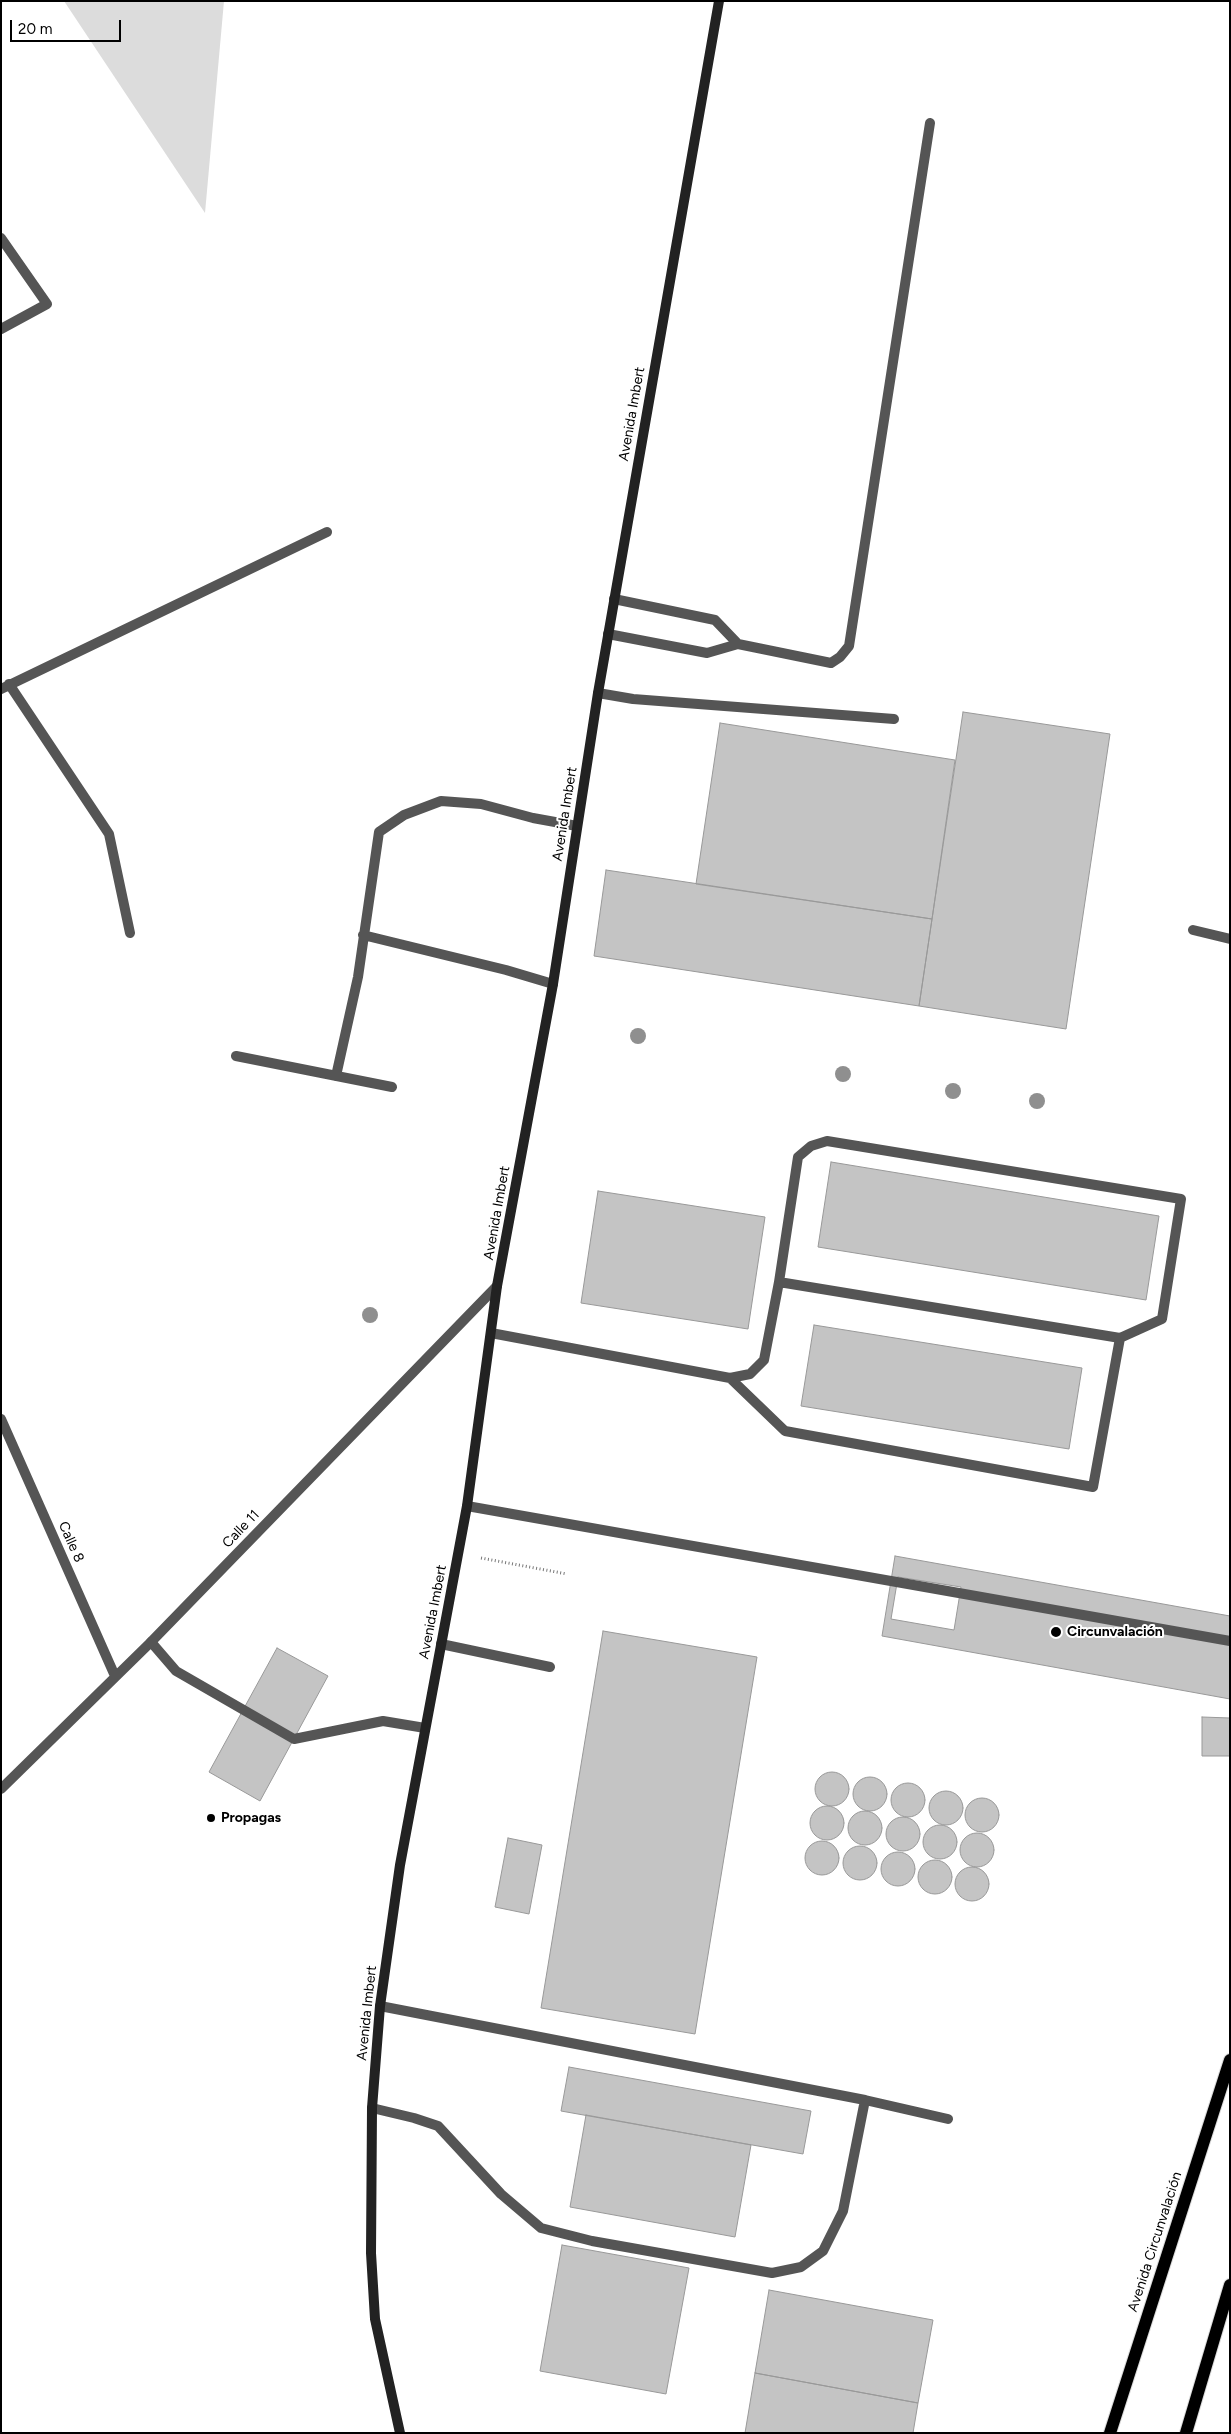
<!DOCTYPE html>
<meta charset="utf-8">
<style>
body{margin:0}
#map{position:relative;width:1231px;height:2434px;overflow:hidden;background:#fff;font-family:Figtree,sans-serif}
canvas{display:block}
.frame{position:absolute;inset:0;border:2px solid #000;pointer-events:none}
.scale{position:absolute;left:10px;top:20px;width:111px;height:22px;box-sizing:border-box;border:2px solid #000;border-top:0;padding-left:6px;font-size:15px;line-height:18px;white-space:nowrap;color:#000;-webkit-text-stroke:4px #fff;paint-order:stroke}
</style>
<div id="map">
<canvas width="1231" height="2434"></canvas>
<div class="frame"></div>
<div class="scale">20 m</div>
</div>
<script>
const ctx = document.querySelector('canvas').getContext('2d');
ctx.lineJoin = 'round';
function fill(path, color) {
  ctx.fillStyle = color;
  ctx.fill(path, 'evenodd');
}
function toPath(rows) {
  const path = new Path2D();
  for (const r of rows) {
    if (r.length === 3) {
      path.moveTo(r[0] + r[2], r[1]);
      path.arc(r[0], r[1], r[2], 0, 2 * Math.PI);
      continue;
    }
    path.moveTo(r[0], r[1]);
    for (let i = 2; i < r.length; i += 2) path.lineTo(r[i], r[i + 1]);
  }
  return path;
}
function trace(path, color, width, dash) {
  ctx.strokeStyle = color;
  ctx.lineWidth = width;
  ctx.lineCap = dash ? 'butt' : 'round';
  ctx.setLineDash(dash || []);
  ctx.stroke(path);
}
function drawText(font, color, halo, rows, align = 'center') {
  ctx.font = font + ' Figtree,sans-serif';
  ctx.lineWidth = 4;
  ctx.setLineDash([]);
  ctx.textBaseline = 'middle';
  ctx.strokeStyle = halo;
  ctx.fillStyle = color;
  for (const [text, x, y, turn = 0] of rows) {
    ctx.save();
    ctx.translate(x, y);
    ctx.rotate((+turn || 0) * Math.PI / 180);
    ctx.textAlign = isNaN(turn) ? turn : align;
    if (halo) ctx.strokeText(text, 0, 0);
    ctx.fillText(text, 0, 0);
    ctx.restore();
  }
}
const green = toPath([
 [64,1,224,1,205,213]
]);
const building = toPath([
 [963,712,1110,734,1066,1029,919,1006,963,712],
 [720,723,955,760,932,919,696,884,720,723],
 [606,870,932,919,919,1006,594,956,606,870],
 [831,1162,1159,1216,1146,1300,818,1247,831,1162],
 [598,1191,765,1217,748,1329,581,1303,598,1191],
 [814,1325,1082,1368,1069,1449,801,1406,814,1325],
 [895,1556,1230,1616,1230,1699,882,1636,895,1556],
 [898,1577,961,1587,954,1630,891,1619,898,1577],
 [603,1631,757,1657,695,2034,541,2008,603,1631],
 [277,1648,328,1676,260,1801,209,1772,277,1648],
 [1202,1717,1230,1718,1230,1756,1202,1756,1202,1717],
 [832,1789,17],
 [870,1794,17],
 [908,1800,17],
 [946,1808,17],
 [982,1815,17],
 [827,1823,17],
 [865,1828,17],
 [903,1834,17],
 [940,1842,17],
 [977,1850,17],
 [508,1838,542,1845,529,1914,495,1907,508,1838],
 [822,1858,17],
 [860,1863,17],
 [898,1869,17],
 [935,1877,17],
 [972,1884,17],
 [569,2067,811,2111,803,2154,561,2111,569,2067],
 [586,2115,751,2145,735,2237,570,2207,586,2115],
 [562,2245,689,2268,666,2394,540,2371,562,2245],
 [769,2290,933,2320,918,2403,755,2373,769,2290],
 [755,2373,918,2403,913,2433,745,2433,755,2373]
]);
const path = toPath([
 [481,1558,567,1574]
]);
const lane = toPath([
 [614,599,715,620,738,644],
 [608,634,707,653,738,644,831,663,840,657,849,646,930,123],
 [598,693,633,699,894,719],
 [1193,930,1230,939],
 [363,935,506,970,553,984],
 [236,1056,392,1087],
 [336,1076,358,977,379,832,404,815,441,801,481,804,533,818,577,826],
 [491,1333,730,1378,750,1374,764,1360,779,1282,798,1157,811,1146,827,1141,1181,1199,1162,1319,1120,1338],
 [730,1378,785,1431,1093,1487,1120,1338,779,1282],
 [151,1642,176,1671,294,1739,383,1721,425,1728],
 [441,1644,550,1667],
 [380,2006,865,2100,948,2119],
 [372,2108,414,2118,438,2126,501,2194,541,2228,592,2241,772,2273,801,2267,823,2251,843,2211,865,2100]
]);
const street = toPath([
 [1,238,47,304,1,329],
 [9,684,109,834,130,933],
 [1,689,327,532],
 [1,1419,115,1676],
 [467,1506,1230,1641],
 [1,1789,151,1642,497,1286]
]);
const secondary = toPath([
 [400,2433,375,2319,371,2253,372,2108,380,2006,400,1865,467,1506,497,1286,553,984,598,693,719,1]
]);
const primary = toPath([
 [1110,2433,1230,2060],
 [1186,2433,1230,2285]
]);
const trees = [
 [638,1036],
 [843,1074],
 [953,1091],
 [1037,1101],
 [370,1315]
];
const markers = [
 [1056,1632,6,"#000"],
 [211,1818,5,"#000"]
];
const streetNames = [
 ["Avenida Imbert",632,414,-80],
 ["Avenida Imbert",565,814,-81],
 ["Avenida Imbert",497,1213,-80],
 ["Calle 11",241,1529,-46],
 ["Calle 8",71,1542,66],
 ["Avenida Imbert",433,1612,-79],
 ["Avenida Imbert",367,2013,-84],
 ["Avenida Circunvalación",1155,2242,-72]
];
const poiNames = [
 ["Circunvalación",1067,1632],
 ["Propagas",221,1818]
];
fill(green, '#dcdcdc');
fill(building, '#c4c4c4');
trace(building, '#999', 1);
trace(primary, '#dbdbdb', 14);
trace(path, '#777', 3, [1, 2.5]);
trace(lane, '#555', 10);
trace(street, '#555', 10);
trace(secondary, '#222', 10);
trace(primary, '#000', 12);
ctx.fillStyle = '#8f8f8f';
for (const [x, y] of trees) {
  ctx.beginPath();
  ctx.arc(x, y, 8, 0, 2 * Math.PI);
  ctx.fill();
}
for (const [x, y, r, color] of markers) {
  const dot = new Path2D();
  dot.arc(x, y, r, 0, 2 * Math.PI);
  ctx.fillStyle = color;
  ctx.fill(dot);
  trace(dot, '#fff', 2);
}
drawText('14px', '#000', '#fff', streetNames);
drawText('bold 14px', '#000', '#fff', poiNames, 'left');
</script>
